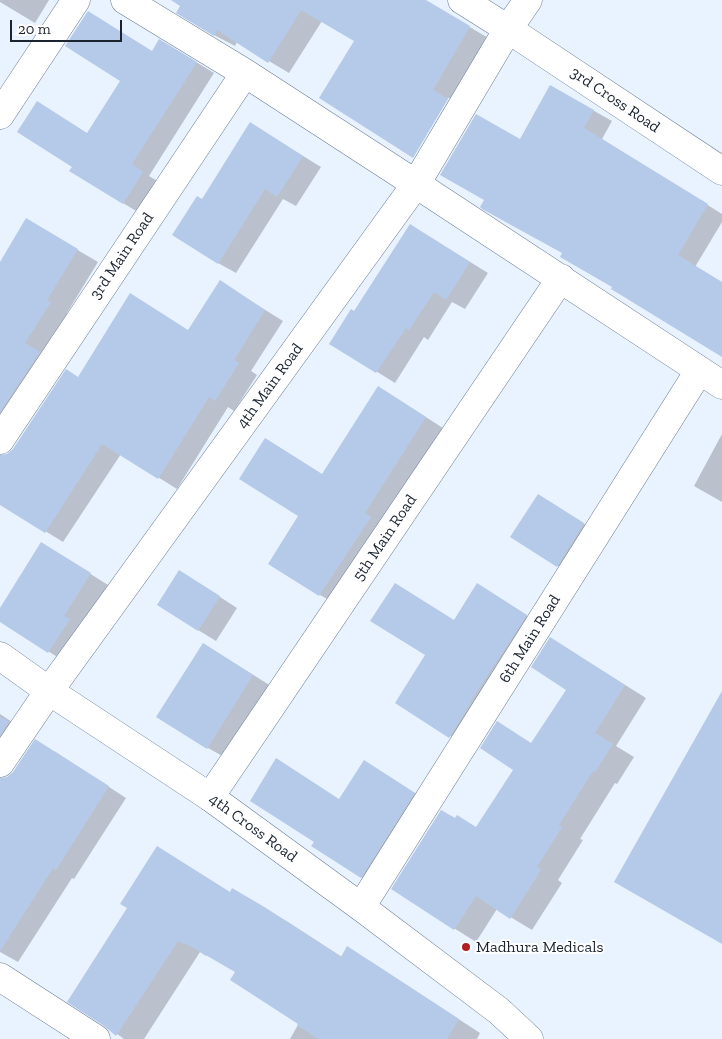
<!DOCTYPE html>
<style>
body{margin:0}
#map{position:relative;width:722px;height:1039px;overflow:hidden;background:#e9f2ff;font-family:"Zilla Slab",serif}
canvas{display:block}
.scale{position:absolute;left:10px;top:20px;width:112px;height:22px;box-sizing:border-box;border:2px solid #1a232e;border-top:0;padding-left:6px;font-size:15px;line-height:18px;white-space:nowrap;color:#1a232e;-webkit-text-stroke:4px #fefefe;paint-order:stroke}
</style>
<div id="map">
<canvas width="722" height="1039"></canvas>
<div class="scale">20 m</div>
</div>
<script>
const ctx = document.querySelector('canvas').getContext('2d');
ctx.lineJoin = 'round';
function fill(path, color) {
  ctx.fillStyle = color;
  ctx.fill(path, 'evenodd');
}
function toPath(rows) {
  const path = new Path2D();
  for (const r of rows) {
    path.moveTo(r[0], r[1]);
    for (let i = 2; i < r.length; i += 2) path.lineTo(r[i], r[i + 1]);
  }
  return path;
}
function trace(path, color, width, dash) {
  ctx.strokeStyle = color;
  ctx.lineWidth = width;
  ctx.lineCap = dash ? 'butt' : 'round';
  ctx.setLineDash(dash || []);
  ctx.stroke(path);
}
function drawText(font, color, halo, rows, align = 'center') {
  ctx.font = font + ' "Zilla Slab",serif';
  ctx.lineWidth = 4;
  ctx.setLineDash([]);
  ctx.textBaseline = 'middle';
  ctx.strokeStyle = halo;
  ctx.fillStyle = color;
  for (const [text, x, y, turn = 0] of rows) {
    ctx.save();
    ctx.translate(x, y);
    ctx.rotate((+turn || 0) * Math.PI / 180);
    ctx.textAlign = isNaN(turn) ? turn : align;
    if (halo) ctx.strokeText(text, 0, 0);
    ctx.fillText(text, 0, 0);
    ctx.restore();
  }
}
const shadow = toPath([
 [0,0,49,0,35,23,0,2],
 [186,0,424,0,490,39,434,169,415,158,450,98,448,98,413,156,356,41,322,21,289,73,237,42,235,46,214,35],
 [178,51,214,73,149,176,161,183,141,214,123,203,74,166,38,103,88,134,152,52],
 [550,86,612,121,602,139,722,214,722,222,695,267,722,283,722,356,563,253,520,140],
 [269,135,321,167,296,206,283,199,236,273,218,263,202,200],
 [47,232,98,262,67,313,71,315,0,424,0,265],
 [428,236,488,273,465,309,452,302,428,340,424,337,395,383,331,343],
 [238,293,283,321,251,371,257,375,234,411,228,407,177,489,121,454,63,542,0,503,78,378,189,331],
 [396,398,443,428,338,605,320,595,299,516,266,439,323,475],
 [722,434,722,502,694,486],
 [556,506,602,535,576,576,558,566],
 [59,554,108,585,82,627,67,663,0,621,0,610],
 [197,582,237,608,216,641,198,630],
 [495,595,544,627,468,747,397,703],
 [550,638,646,698,616,746,634,757,617,784,615,783,580,839,583,840,558,880,562,883,532,930,497,909,476,942,392,889,455,819,477,828,567,689],
 [204,644,271,686,226,758,208,748],
 [0,714,27,732,0,768],
 [54,751,126,798,74,879,72,878,18,962,0,952,0,845],
 [382,772,432,804,379,888,361,877,316,842,340,800],
 [157,847,231,893,233,889,288,922,342,957,370,961,480,1033,477,1039,290,1039,299,1023,236,972,207,955,206,956,200,952,144,1039,124,1039,105,1025,129,908]
]);
const building = toPath([
 [171,0,426,0,470,26,433,90,448,99,413,158,319,98,354,41,301,10,268,63,217,30,214,36,176,13,180,6],
 [88,11,152,51,159,39,197,62,132,164,143,172,123,204,69,171,72,167,17,132,37,101,87,133,120,81,65,46],
 [550,85,594,110,584,128,708,204,678,255,722,282,722,357,611,289,612,287,560,257,562,253,482,209,480,207,484,200,440,175,476,114,520,139],
 [250,122,303,156,277,197,265,189,218,264,172,235,197,196,202,199],
 [26,218,78,249,47,300,51,302,25,343,40,352,0,412,0,262],
 [410,224,470,262,446,300,434,292,409,330,406,328,376,373,329,344,351,309,354,311],
 [220,280,265,310,234,360,239,363,215,401,209,397,158,479,102,444,45,533,0,505,0,455,7,454,13,449,66,369,78,377,130,293,188,330],
 [378,386,426,417,365,513,371,517,319,596,268,564,298,516,239,479,265,438,322,474],
 [538,494,584,523,557,567,510,537],
 [41,542,91,573,64,616,70,619,48,653,0,622,0,608],
 [179,570,220,596,198,631,157,605],
 [395,583,454,620,477,583,527,615,470,702,471,703,449,738,395,703,425,655,370,621],
 [550,637,625,685,595,733,613,744,595,772,593,771,559,825,562,827,537,867,541,870,510,919,476,896,454,930,391,889,441,810,455,818,457,815,476,827,513,770,480,748,497,721,531,743,566,690,531,667],
 [203,643,253,675,207,749,156,717],
 [722,691,722,944,614,882],
 [0,717,9,722,0,735],
 [35,739,109,786,56,870,53,868,0,951,0,778,7,777,13,772],
 [276,758,339,799,364,760,415,793,361,878,311,846,314,842,250,801],
 [157,846,230,892,232,888,266,908,341,957,347,946,459,1019,447,1039,318,1039,297,1025,298,1024,230,980,235,972,185,943,184,944,178,941,116,1036,104,1026,67,1002,127,908,120,904]
]);
const minor = toPath([
 [125,0,245,73,416,184,722,385],
 [462,0,508,29,722,171],
 [0,115,76,0],
 [0,440,245,73],
 [0,763,49,691,416,184,508,29,528,0],
 [210,797,561,278],
 [361,907,699,371],
 [0,977,96,1039]
]);
const tertiary = toPath([
 [0,656,49,691,210,797,361,907,499,1011,529,1039]
]);
const markers = [
 [466,947,5,"#b12021"]
];
const streetNames = [
 ["3rd Cross Road",615,100,34],
 ["3rd Main Road",122,256,-56],
 ["4th Main Road",270,386,-54],
 ["5th Main Road",385,538,-56],
 ["6th Main Road",530,639,-58],
 ["4th Cross Road",253,828,36]
];
const poiNames = [
 ["Madhura Medicals",476,947]
];
fill(shadow, '#0003');
fill(building, '#b4cae8');
trace(minor, '#697d98', 29);
trace(tertiary, '#697d98', 29);
trace(minor, '#fff', 28);
trace(tertiary, '#fff', 28);
for (const [x, y, r, color] of markers) {
  const dot = new Path2D();
  dot.arc(x, y, r, 0, 2 * Math.PI);
  ctx.fillStyle = color;
  ctx.fill(dot);
  trace(dot, '#fefefe', 2);
}
drawText('16px', '#1a232e', '#fefefe', streetNames);
drawText('16px', '#1a232e', '#fefefe', poiNames, 'left');
</script>
